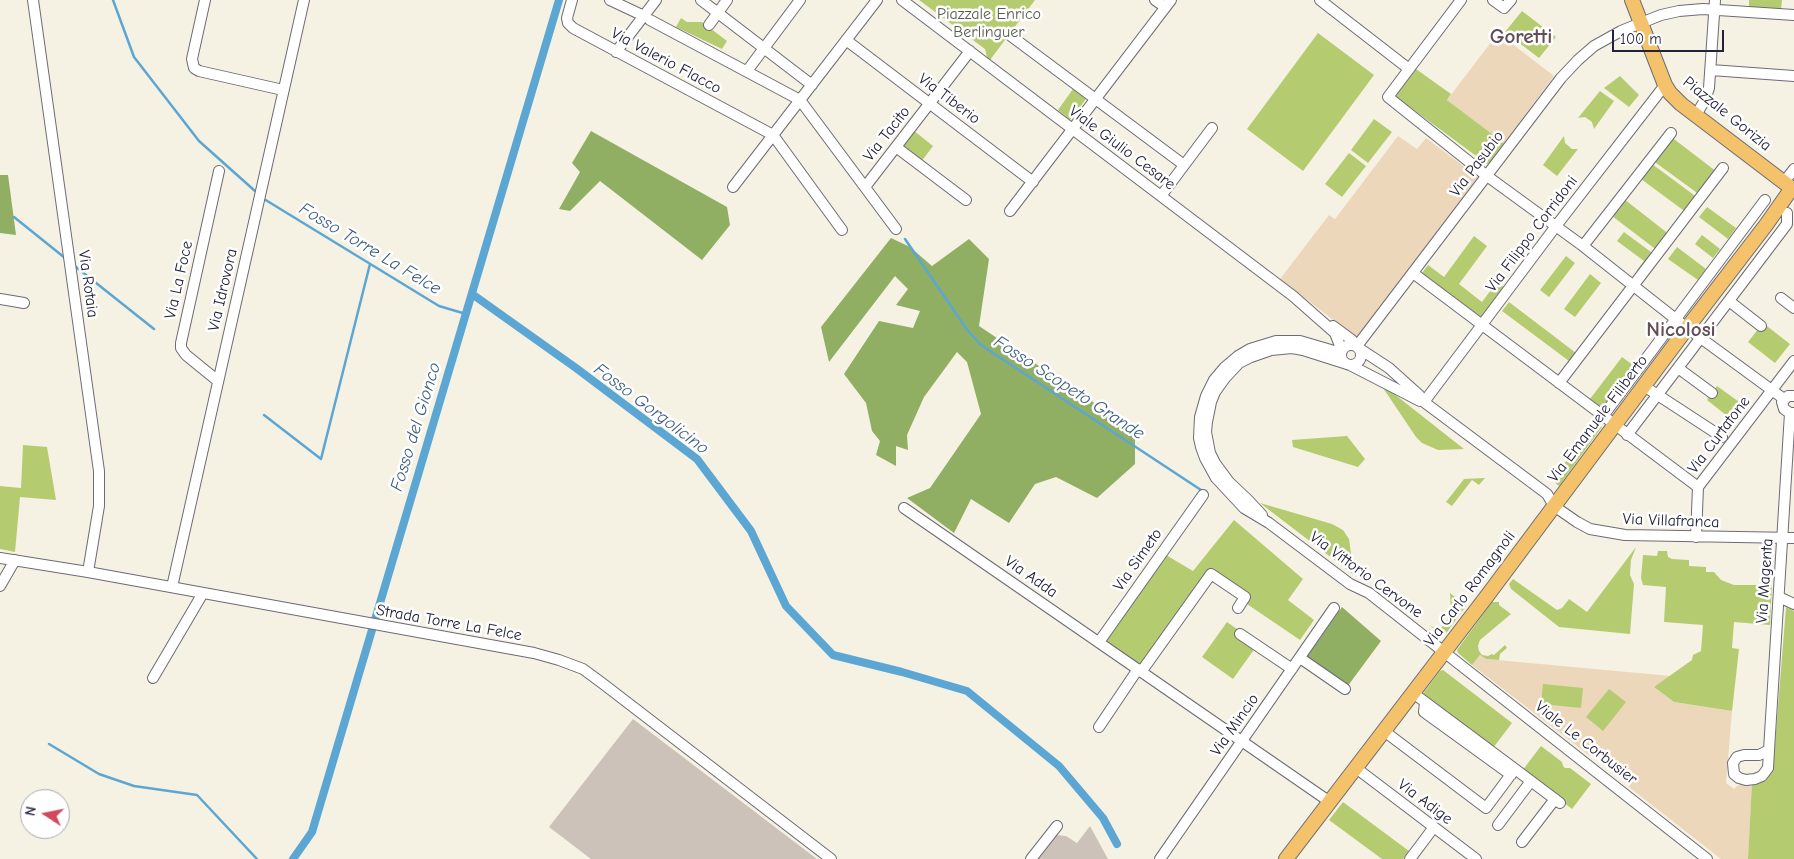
<!DOCTYPE html>
<style>
body{margin:0}
#map{position:relative;width:1794px;height:859px;overflow:hidden;background:#f5f2e3;font-family:"Comic Neue",sans-serif}
canvas{display:block}
.north{position:absolute;left:20px;top:789px;width:50px;height:50px;box-sizing:border-box;background:#fff;border:1px solid #a7a7b1;border-radius:50%;rotate:281deg;font-size:14px;font-weight:700;line-height:20px;text-align:center;color:#22223b}
.north::after{content:'';display:block;margin:auto;width:18px;height:22px;background:#d1495b;clip-path:polygon(50% 0,100% 100%,50% 72%,0 100%)}
.scale{position:absolute;left:1612px;top:30px;width:112px;height:22px;box-sizing:border-box;border:2px solid #22223b;border-top:0;padding-left:6px;font-size:15px;line-height:18px;white-space:nowrap;color:#22223b;-webkit-text-stroke:4px #fff;paint-order:stroke}
</style>
<div id="map">
<canvas width="1794" height="859"></canvas>
<div class="north">N</div>
<div class="scale">100 m</div>
</div>
<script>
const ctx = document.querySelector('canvas').getContext('2d');
ctx.lineJoin = 'round';
function fill(path, color) {
  ctx.fillStyle = color;
  ctx.fill(path, 'evenodd');
}
function toPath(rows) {
  const path = new Path2D();
  for (const r of rows) {
    if (r.length === 3) {
      path.moveTo(r[0] + r[2], r[1]);
      path.arc(r[0], r[1], r[2], 0, 2 * Math.PI);
      continue;
    }
    path.moveTo(r[0], r[1]);
    for (let i = 2; i < r.length; i += 2) path.lineTo(r[i], r[i + 1]);
  }
  return path;
}
function trace(path, color, width, dash) {
  ctx.strokeStyle = color;
  ctx.lineWidth = width;
  ctx.lineCap = dash ? 'butt' : 'round';
  ctx.setLineDash(dash || []);
  ctx.stroke(path);
}
function drawText(font, color, halo, rows, align = 'center') {
  ctx.font = font + ' "Comic Neue",sans-serif';
  ctx.lineWidth = 5;
  ctx.setLineDash([]);
  ctx.textBaseline = 'middle';
  ctx.strokeStyle = halo;
  ctx.fillStyle = color;
  for (const [text, x, y, turn = 0] of rows) {
    ctx.save();
    ctx.translate(x, y);
    ctx.rotate((+turn || 0) * Math.PI / 180);
    ctx.textAlign = isNaN(turn) ? turn : align;
    if (halo) ctx.strokeText(text, 0, 0);
    ctx.fillText(text, 0, 0);
    ctx.restore();
  }
}
const built = toPath([
 [1498,33,1554,76,1504,143,1447,100],
 [1398,136,1417,149,1426,138,1478,177,1357,338,1280,279,1329,215,1335,219],
 [1480,655,1486,659,1671,676,1654,687,1674,702,1732,711,1726,783,1734,789,1741,783,1752,782,1748,859,1721,859,1629,787,1633,781,1614,766,1594,751,1590,756,1472,665]
]);
const industrial = toPath([
 [633,719,817,859,591,859,549,827],
 [1090,826,1108,859,1026,859,1046,834,1066,836,1077,843]
]);
const green = toPath([
 [919,0,1035,0,990,60,987,57,985,49],
 [1749,0,1782,0,1781,11,1749,8],
 [1522,11,1556,37,1539,58,1505,32],
 [681,18,687,22,702,22,727,41,722,49,676,27],
 [1318,33,1374,75,1303,171,1247,129],
 [1416,69,1451,94,1447,100,1504,143,1489,163,1487,164,1395,96],
 [1620,76,1639,95,1629,107,1604,88],
 [1073,89,1086,99,1070,120,1058,110],
 [1600,91,1614,101,1594,129,1592,122,1585,117,1578,118],
 [1374,119,1392,132,1368,163,1351,150],
 [913,130,933,146,921,162,900,146],
 [1564,136,1565,143,1572,149,1578,149,1557,176,1543,165],
 [1670,136,1717,172,1700,195,1652,160],
 [1349,153,1366,166,1342,197,1325,184],
 [1652,164,1698,198,1687,213,1641,179],
 [1624,199,1670,235,1658,251,1612,216],
 [1707,207,1736,228,1728,239,1699,217],
 [1624,232,1655,255,1641,273,1637,270,1644,261,1617,241],
 [1702,235,1720,249,1713,258,1695,244],
 [1474,236,1487,246,1459,284,1482,302,1497,282,1504,287,1481,317,1422,273,1428,265,1444,277],
 [1677,247,1706,269,1698,280,1668,259],
 [1566,256,1575,263,1549,297,1540,290],
 [1590,274,1601,283,1575,317,1564,309],
 [1509,302,1576,353,1569,361,1502,311],
 [1763,323,1790,344,1775,363,1748,342],
 [1622,357,1637,368,1605,410,1590,399],
 [1379,382,1464,449,1438,450,1422,443,1416,437],
 [1717,386,1742,404,1731,419,1707,400],
 [1596,422,1602,427,1559,486,1552,480],
 [1347,436,1365,459,1358,467,1293,447,1292,440],
 [23,445,47,447,56,500,20,497,15,552,0,549,0,486,21,488],
 [1485,478,1479,485,1472,480,1452,506,1446,502,1464,479],
 [1260,503,1332,524,1343,530,1349,539,1354,575],
 [1234,520,1303,579,1288,600,1314,620,1300,640,1244,602,1210,570,1141,669,1103,643,1166,555,1193,571],
 [1636,547,1631,560,1630,575,1634,584,1630,634,1559,627,1511,589,1509,584,1513,579,1557,610,1562,608,1569,599,1587,612],
 [1658,551,1667,551,1668,557,1672,559,1689,560,1689,566,1706,567,1706,572,1714,572,1721,580,1734,585,1772,585,1770,625,1734,622,1732,648,1739,649,1732,711,1674,702,1654,687,1692,660,1693,655,1701,651,1703,625,1664,622,1666,587,1643,585,1641,578,1643,555,1657,556],
 [1450,593,1466,606,1447,632,1441,634,1429,625,1433,627,1441,628,1451,615],
 [1492,602,1499,602,1499,605,1511,614,1480,640,1478,646,1479,651,1482,655,1488,656,1492,654,1494,655,1505,645,1507,648,1500,654,1499,660,1486,659,1480,655,1472,665,1458,653,1457,650],
 [1786,607,1794,611,1794,859,1748,859,1752,782,1766,779,1773,769],
 [1227,622,1258,644,1233,679,1202,657],
 [1443,670,1512,723,1493,748,1422,695,1440,671],
 [1543,684,1583,688,1581,708,1541,704],
 [1609,689,1626,702,1603,731,1586,717],
 [1541,746,1562,762,1563,766,1565,768,1570,768,1591,784,1572,809,1522,771],
 [1343,802,1409,851,1403,859,1382,859,1329,820]
]);
const forest = toPath([
 [591,131,727,207,730,225,702,260,600,181,570,211,559,209,580,172,572,163],
 [0,175,8,175,16,235,0,233],
 [891,238,910,247,932,266,969,239,989,259,979,326,1135,430,1135,464,1097,498,1056,477,1035,484,1009,523,971,499,954,533,907,498,930,488,981,414,967,362,957,352,924,397,907,435,908,450,896,446,896,466,876,455,880,441,872,431,866,403,844,374,879,321,913,328,920,311,896,305,908,289,895,276,829,362,821,327],
 [1342,607,1381,641,1347,687,1306,658]
]);
const stream = toPath([
 [113,0,134,57,199,141,255,191],
 [264,199,439,306,466,314],
 [14,217,65,258],
 [905,239,968,331,981,345,1201,490],
 [76,267,154,329],
 [264,415,321,459,370,264],
 [49,744,99,774,134,786,197,795,257,859]
]);
const canal = toPath([
 [472,294,576,368,697,459,751,531,786,606,833,655,902,672,967,691,1059,766,1103,818,1117,844],
 [293,859,312,832,559,0]
]);
const minor = toPath([
 [33,0,99,471,99,506,88,572],
 [205,0,192,59,194,68,199,71,283,90],
 [572,0,567,18,568,23,573,28,773,135,842,230],
 [610,0,644,16],
 [701,0,812,85],
 [902,0,1293,296,1335,333,1342,351],
 [1155,0,1165,7],
 [1320,0,1409,69],
 [1461,0,1388,97,1487,176,1583,246,1687,328,1784,399],
 [1493,0,1504,8,1511,0],
 [650,20,800,100,896,229],
 [709,25,727,0],
 [1011,36,1184,165],
 [846,40,1033,182],
 [616,52,656,0],
 [1711,70,1794,76],
 [747,71,800,0],
 [1696,115,1705,100,1709,88,1715,0],
 [896,147,966,200],
 [1784,182,1794,169],
 [733,187,877,0],
 [865,187,970,51],
 [1161,196,1212,128],
 [1010,211,1171,0],
 [1583,246,1671,133],
 [1413,273,1698,487],
 [1781,298,1794,308],
 [0,299,24,303],
 [1729,301,1761,326],
 [1333,326,1352,340,1355,345],
 [1351,355,10],
 [1357,346,1561,78,1578,60,1594,46,1621,31,1661,15,1679,11,1703,9,1794,15],
 [1360,349,1389,368,1419,395,1424,402,1547,494,1554,506,1577,522,1590,529,1625,535,1794,538],
 [1341,353,1300,341,1276,341,1250,349,1238,356,1225,367,1214,380,1206,396,1200,417,1199,438,1201,447,1205,458,1216,478,1244,508,1269,523,1350,584,1369,593,1383,604,1707,859],
 [1350,365,1420,401],
 [1678,368,1712,393],
 [218,381,186,355,181,348,181,343,219,171],
 [1559,383,1723,168],
 [1644,386,1722,437],
 [1794,396,1788,396,1782,402,1784,409,1790,413,1794,413],
 [1424,402,1556,226,1665,85],
 [1603,416,1765,200],
 [1627,435,1787,224,1787,213],
 [904,508,1330,802],
 [1262,515,1248,500,1229,482,1215,463,1210,453,1206,432,1207,422,1211,402,1215,392,1225,378,1239,363,1251,357,1271,350,1292,348,1303,350,1347,364],
 [1696,537,1698,487,1794,361],
 [0,558,88,572,534,653,559,660,583,669,602,683,831,859],
 [0,586,15,560],
 [172,587,304,0],
 [1779,597,1794,604],
 [1240,634,1292,669],
 [1099,642,1203,495],
 [1300,658,1345,689],
 [1141,672,1211,574,1245,597,1238,608],
 [153,678,203,593],
 [1425,702,1424,712,1511,775],
 [1099,727,1138,669],
 [1384,731,1486,808,1515,769,1413,693],
 [1769,750,1790,413],
 [1769,750,1768,768,1762,776,1755,779,1746,780,1739,778,1734,774,1733,763,1737,757,1744,755,1759,755,1769,750],
 [1356,768,1476,859],
 [1515,769,1560,803],
 [1498,825,1531,781],
 [1522,842,1555,799],
 [1031,859,1057,826],
 [1160,859,1334,608],
 [1410,859,1434,827]
]);
const major = toPath([
 [1632,0,1665,85,1670,93,1681,104,1794,190],
 [1286,859,1487,596,1687,328,1766,225,1792,188]
]);
const parkNames = [
 ["Piazzale Enrico",989,14],
 ["Berlinguer",989,32]
];
const streetNames = [
 ["Via Valerio Flacco",666,61,28],
 ["Via Tiberio",949,99,37],
 ["Piazzale Gorizia",1727,114,39],
 ["Via Tacito",887,134,-52],
 ["Viale Giulio Cesare",1122,148,37],
 ["Via Pasubio",1477,164,-53],
 ["Via Filippo Corridoni",1532,234,-53],
 ["Via La Foce",179,280,-77],
 ["Via Rotaia",88,284,82],
 ["Via Idrovora",223,290,-77],
 ["Via Emanuele Filiberto",1598,419,-53],
 ["Via Curtatone",1719,435,-53],
 ["Via Villafranca",1671,521,2],
 ["Via Simeto",1138,560,-55],
 ["Via Vittorio Cervone",1366,575,36],
 ["Via Adda",1031,577,35],
 ["Via Magenta",1765,581,-86],
 ["Via Carlo Romagnoli",1470,589,-53],
 ["Strada Torre La Felce",449,623,10],
 ["Via Mincio",1235,725,-55],
 ["Viale Le Corbusier",1586,743,38],
 ["Via Adige",1425,802,37]
];
const waterNames = [
 ["Fosso Torre La Felce",370,249,31],
 ["Fosso Scopeto Grande",1069,388,33],
 ["Fosso Gorgolicino",651,409,37],
 ["Fosso del Gionco",416,427,-73]
];
const districtNames = [
 ["Goretti",1521,37],
 ["Nicolosi",1681,330]
];
fill(built, '#edd7bb');
fill(industrial, '#ccc2b9');
fill(green, '#b5cb70');
fill(forest, '#90af62');
trace(stream, '#5ca6d4', 2.5);
trace(canal, '#5ca6d4', 8);
trace(minor, '#6c6b76', 12);
trace(major, '#6c6b76', 16);
trace(minor, '#fff', 10);
trace(major, '#f3c26a', 14);
drawText('16px', '#555d4e', '#fff', parkNames);
drawText('16px', '#22223b', '#fff', streetNames);
drawText('italic 18px', '#3c5d80', '#fff', waterNames);
drawText('bold 21px', '#614f57', '#fff', districtNames);
</script>
